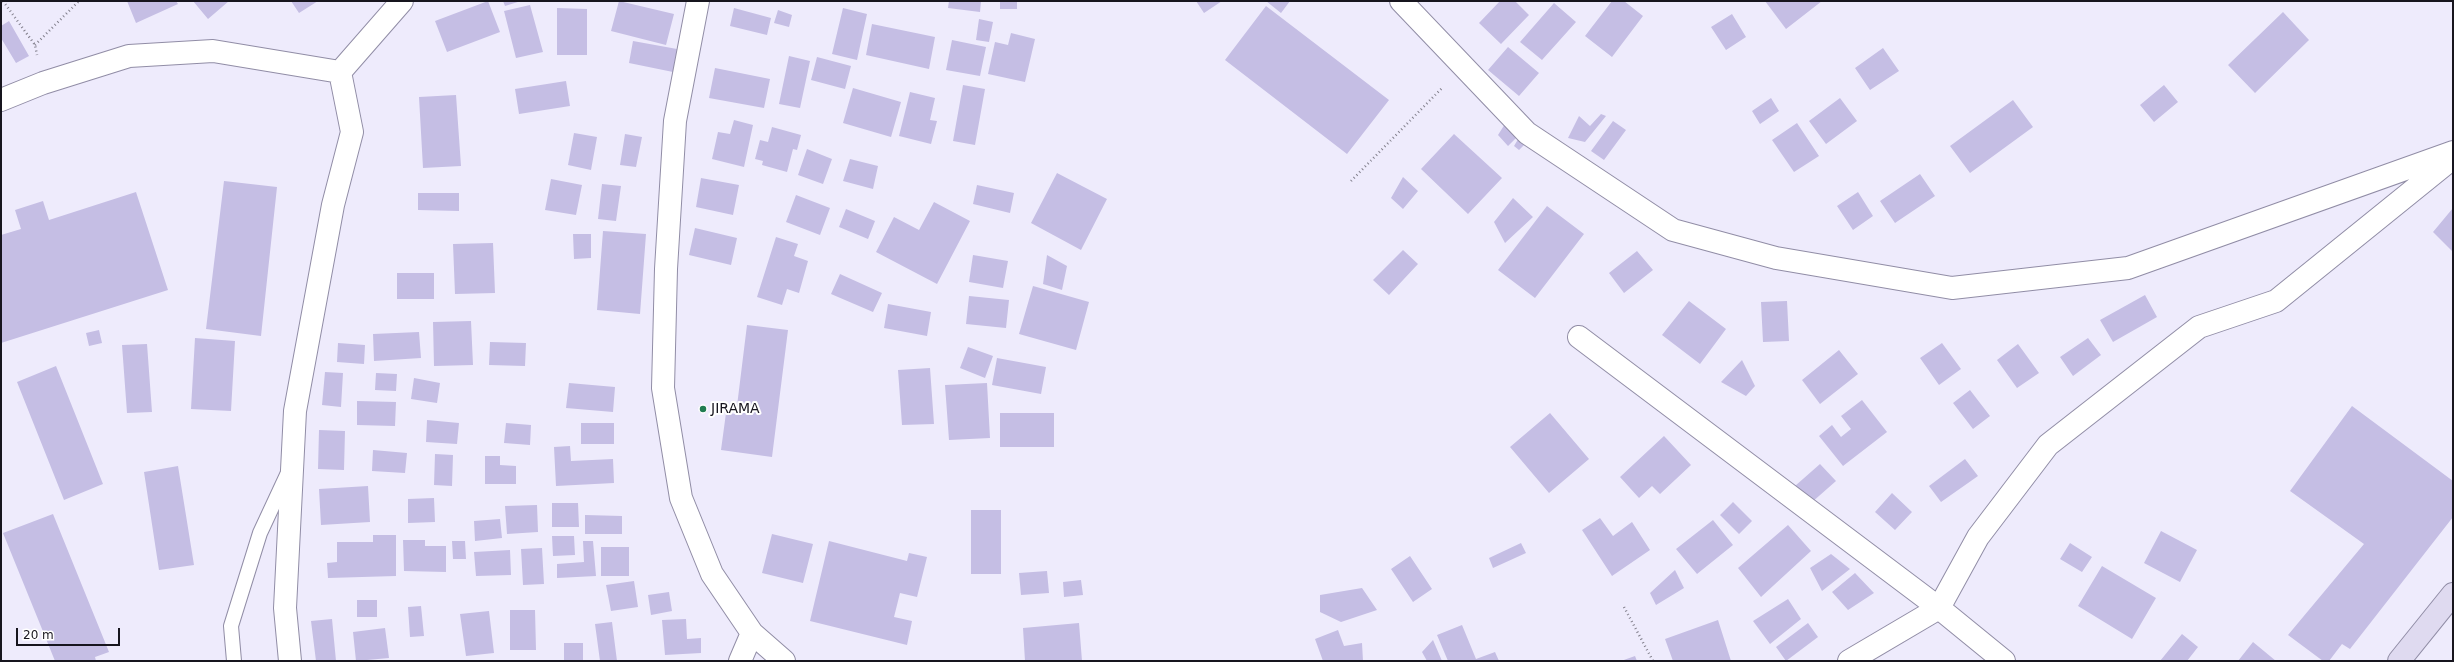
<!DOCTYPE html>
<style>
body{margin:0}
#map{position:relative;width:2454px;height:662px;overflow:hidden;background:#eeebfc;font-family:"DejaVu Sans",sans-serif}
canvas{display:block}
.frame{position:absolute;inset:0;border:2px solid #17151e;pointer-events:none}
.scale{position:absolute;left:16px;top:628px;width:104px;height:18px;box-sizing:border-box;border:2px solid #17151e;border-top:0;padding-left:5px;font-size:12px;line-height:14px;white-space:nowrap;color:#17151e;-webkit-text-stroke:3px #fff;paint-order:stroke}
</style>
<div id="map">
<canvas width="2454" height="662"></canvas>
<div class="frame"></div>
<div class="scale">20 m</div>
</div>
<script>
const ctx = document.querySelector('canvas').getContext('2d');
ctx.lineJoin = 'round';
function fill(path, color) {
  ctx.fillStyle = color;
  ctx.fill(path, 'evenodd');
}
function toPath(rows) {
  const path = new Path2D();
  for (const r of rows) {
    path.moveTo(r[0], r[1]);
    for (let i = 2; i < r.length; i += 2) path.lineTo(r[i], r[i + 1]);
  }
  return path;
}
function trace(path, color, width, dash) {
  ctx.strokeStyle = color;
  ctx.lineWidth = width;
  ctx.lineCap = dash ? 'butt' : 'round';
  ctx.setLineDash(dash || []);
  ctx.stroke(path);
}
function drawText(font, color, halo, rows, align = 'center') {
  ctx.font = font + ' "DejaVu Sans",sans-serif';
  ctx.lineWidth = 4;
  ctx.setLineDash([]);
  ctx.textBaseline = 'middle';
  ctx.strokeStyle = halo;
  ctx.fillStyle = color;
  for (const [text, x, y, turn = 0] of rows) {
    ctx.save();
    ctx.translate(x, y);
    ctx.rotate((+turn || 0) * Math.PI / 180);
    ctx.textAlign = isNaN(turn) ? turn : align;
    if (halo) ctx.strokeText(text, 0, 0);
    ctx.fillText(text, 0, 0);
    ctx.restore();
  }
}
const building = toPath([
 [127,1,176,1,178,4,136,23],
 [193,1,229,1,208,19],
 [291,1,318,1,299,13],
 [488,1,500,32,447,52,435,21],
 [503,1,521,1,505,6],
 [619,1,674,14,666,45,611,31],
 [949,1,981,1,980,12,948,8],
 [1000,1,1017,1,1017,9,1000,9],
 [1196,1,1222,1,1204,13],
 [1266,1,1290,1,1281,13],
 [1500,1,1515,1,1529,15,1501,44,1479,23],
 [1612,1,1624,1,1643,16,1612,57,1585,36],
 [1765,1,1822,1,1786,29],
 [1554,3,1576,22,1542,60,1520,42],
 [530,5,543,52,516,58,504,11],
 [1266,6,1389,100,1347,154,1225,60],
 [557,8,587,9,587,55,557,55],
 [734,8,771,18,767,35,730,26],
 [843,8,867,14,857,60,832,54],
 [778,10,792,15,789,27,774,23],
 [2283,12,2309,40,2255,93,2228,65],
 [1732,14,1746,37,1726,50,1711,27],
 [979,19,993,22,989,42,976,40],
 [9,21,29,56,16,63,1,38,1,26],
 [872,24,935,37,929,69,866,55],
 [1011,33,1035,39,1025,82,988,74,995,42,1008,45],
 [952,40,986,47,980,76,946,70],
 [633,41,677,49,673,72,629,63],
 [1508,47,1539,73,1519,96,1488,70],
 [1883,48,1899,71,1870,90,1855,68],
 [789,56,810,61,800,108,779,104],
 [817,57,851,66,845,89,811,80],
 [715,68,770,79,764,108,709,98],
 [566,81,570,106,519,114,515,89],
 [963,85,985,89,975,145,953,141],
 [2164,85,2178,102,2154,122,2140,105],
 [853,88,901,102,891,137,843,123],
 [910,92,935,98,930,120,937,121,931,144,899,136],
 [456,95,461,166,423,168,419,97],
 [1771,98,1779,111,1760,124,1752,111],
 [1840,98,1857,121,1826,144,1809,121],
 [2013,100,2033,127,1970,173,1950,146],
 [1601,114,1606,116,1585,142,1568,138,1579,116,1590,126],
 [734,120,753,125,744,167,712,159,718,132,730,134],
 [1613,121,1626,130,1604,160,1591,151],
 [1797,123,1819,156,1794,172,1772,140],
 [1505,124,1519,135,1508,146,1498,135],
 [772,127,801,135,797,150,793,149,787,172,762,165,763,161,755,159,760,140,768,142],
 [574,133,597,137,591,170,568,165],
 [625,134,642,137,636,167,620,165],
 [1454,134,1502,178,1468,214,1421,169],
 [1520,136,1526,143,1519,150,1514,146],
 [807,149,832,159,823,184,798,175],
 [850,159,878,166,873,189,843,181],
 [1057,173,1107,199,1081,250,1031,223],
 [1920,174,1935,196,1895,223,1880,201],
 [1403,177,1418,191,1403,209,1391,198],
 [701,178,739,185,733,215,696,207],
 [551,179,582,185,576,215,545,210],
 [224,181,277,187,261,336,206,329],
 [602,184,621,186,616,221,598,219],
 [977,185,1014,193,1010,213,973,204],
 [136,192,168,290,1,343,1,235,21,229,15,210,43,201,49,220],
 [1858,192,1873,216,1853,230,1837,206],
 [418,193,459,193,459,211,418,210],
 [796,195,830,208,820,235,786,222],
 [1513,198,1533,217,1505,243,1494,222],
 [934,202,970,221,937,284,876,252,894,217,919,230],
 [1547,206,1584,234,1535,298,1498,270],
 [2453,208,2453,252,2433,232],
 [846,209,875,221,868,239,839,227],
 [695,228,737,238,731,265,689,255],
 [603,231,646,234,640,314,597,310],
 [573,234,591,234,591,258,574,259],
 [776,237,798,244,794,256,808,261,799,293,787,289,782,305,757,297],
 [493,243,495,293,455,294,453,244],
 [1403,250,1418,264,1389,295,1373,280],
 [1637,251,1653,270,1624,293,1609,273],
 [973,255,1008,261,1003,288,969,282],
 [1047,255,1067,266,1062,290,1043,284],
 [397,273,434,273,434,299,397,299],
 [840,274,882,293,873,312,831,294],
 [1033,286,1089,302,1076,350,1019,334],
 [2145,295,2157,317,2113,342,2100,320],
 [969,296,1009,300,1006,328,966,324],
 [1689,301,1726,329,1700,364,1662,335],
 [1787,301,1789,341,1763,342,1761,302],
 [888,304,931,312,927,336,884,328],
 [471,321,473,365,434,366,433,322],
 [747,325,788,330,772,457,721,450,726,413,736,414],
 [99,330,102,343,89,346,86,333],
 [419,332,421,358,374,361,373,334],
 [195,338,235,341,231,411,191,409],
 [2088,338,2101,355,2073,376,2060,357],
 [490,342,526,343,525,366,489,365],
 [338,343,365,345,364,364,337,362],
 [1942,343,1961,369,1939,385,1920,358],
 [147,344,152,412,127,413,122,345],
 [2018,344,2039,373,2017,388,1997,360],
 [968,347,993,356,985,378,960,368],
 [1839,350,1858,374,1820,404,1802,380],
 [997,358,1046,367,1041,394,992,385],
 [1742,360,1755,386,1746,396,1721,382],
 [56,366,103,484,64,500,17,382],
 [930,368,934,424,902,425,898,370],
 [325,372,343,373,341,407,322,405],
 [376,373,397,374,396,391,375,390],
 [414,378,440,383,437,403,411,399],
 [569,383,615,387,613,412,566,408],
 [987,383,990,438,949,440,945,385],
 [1970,390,1990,416,1973,429,1953,403],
 [1862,400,1887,432,1843,466,1819,436,1832,425,1841,437,1851,429,1841,416],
 [357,401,396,402,395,426,357,425],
 [2352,406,2453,481,2453,517,2350,649,2342,644,2329,661,2323,661,2288,635,2364,544,2290,491],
 [1000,413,1054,413,1054,447,1000,447],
 [1550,413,1589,459,1549,493,1510,447],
 [427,420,459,423,457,444,426,442],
 [506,423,531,425,530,445,504,443],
 [581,423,614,423,614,444,581,444],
 [319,430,345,431,344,470,318,469],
 [1664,436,1691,465,1660,494,1652,486,1639,498,1620,477],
 [570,446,571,461,613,459,614,483,556,486,554,447],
 [373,450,407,453,405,473,372,471],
 [435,454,453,455,452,486,434,485],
 [485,456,500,456,500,465,516,466,516,484,485,484],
 [1965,459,1978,476,1941,502,1929,486],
 [1820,464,1836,481,1811,503,1795,486],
 [178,466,194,565,159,570,144,472],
 [368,486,370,522,321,525,319,489],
 [1892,493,1912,512,1895,530,1875,512],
 [434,498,435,522,408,523,408,499],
 [1733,502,1752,521,1739,534,1720,515],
 [552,503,578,503,579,527,552,527],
 [537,505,538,532,507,534,505,506],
 [971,510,1001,510,1001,574,971,574],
 [53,514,109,652,95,657,96,661,55,661,3,533],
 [585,515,622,516,622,534,585,534],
 [1600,518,1613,536,1632,522,1650,550,1612,576,1582,530],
 [500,519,502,538,475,541,474,521],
 [1713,520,1733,545,1697,574,1676,549],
 [1788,525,1811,551,1761,597,1738,568],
 [2161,531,2197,550,2180,582,2144,563],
 [772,534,813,544,803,583,762,573],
 [373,535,396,535,396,576,328,578,327,563,337,562,337,542,373,542],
 [552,536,574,536,575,555,553,556],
 [403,540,425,540,425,546,446,546,446,572,404,571],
 [452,541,465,541,466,559,453,559],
 [583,541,593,541,596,576,557,578,557,564,584,562],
 [829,541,907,561,909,553,927,557,917,597,900,593,894,617,912,621,907,645,810,621],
 [1521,543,1526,553,1493,568,1489,558],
 [2070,543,2092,557,2082,572,2060,559],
 [601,547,629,547,629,576,601,576],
 [542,548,544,584,523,585,521,549],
 [510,550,511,575,476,576,474,552],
 [1831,554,1850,569,1822,591,1810,568],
 [1410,556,1432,589,1413,602,1391,569],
 [2102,566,2156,598,2132,639,2078,606],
 [1675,570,1684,588,1656,605,1650,593],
 [1047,571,1049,593,1021,595,1019,573],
 [1855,573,1874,593,1848,610,1832,592],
 [1081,580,1083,595,1064,597,1063,582],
 [634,581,638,607,611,611,606,585],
 [1362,588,1377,610,1341,622,1320,612,1320,595],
 [669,592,672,611,651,615,648,595],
 [1788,599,1801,619,1770,644,1753,621],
 [357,600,377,600,377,617,357,617],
 [421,606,424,636,410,637,408,607],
 [510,610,535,610,536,650,510,650],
 [489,611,494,653,466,656,460,614],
 [332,619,336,661,316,661,311,621],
 [686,619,687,639,701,638,701,653,665,655,662,620],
 [1718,620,1731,661,1673,661,1665,639],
 [612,622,617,661,600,661,595,624],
 [1079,623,1082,661,1025,661,1023,628],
 [1808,623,1818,637,1786,661,1776,647],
 [1462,625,1476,659,1495,652,1499,661,1448,661,1437,635],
 [385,628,389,658,356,661,353,632],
 [1338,630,1344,646,1362,643,1363,661,1323,661,1315,639],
 [2182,634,2198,647,2187,661,2160,661],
 [1433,640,1442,661,1427,661,1422,652],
 [2253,642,2276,661,2238,661],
 [564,643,583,643,583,661,564,661],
 [1635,656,1637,661,1621,661]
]);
const path = toPath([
 [3,1,35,45,37,55],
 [35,45,79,1],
 [1351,181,1443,87],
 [1624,607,1653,661]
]);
const lane = toPath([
 [234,661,231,626,260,533,287,475]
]);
const street = toPath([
 [698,1,675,121,666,269,663,388,681,498,712,574,752,633,784,661],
 [1401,1,1527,133,1673,230,1776,258,1952,288,2128,268,2453,152],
 [340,72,402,1],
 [1,100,43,83,129,56,213,51,340,72],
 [1579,337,1939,608,2004,661],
 [290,661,285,608,295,411,333,205,352,132,340,72],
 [740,661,752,633],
 [1849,661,1939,608,1978,537,2048,445,2199,327,2276,301,2453,158]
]);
const secondary = toPath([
 [2399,661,2453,594]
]);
const markers = [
 [703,409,4,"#207c51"]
];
const poiNames = [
 ["JIRAMA",711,409]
];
fill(building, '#c5bee4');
trace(lane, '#918da6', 16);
trace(street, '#918da6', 24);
trace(secondary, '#918da6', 24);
trace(path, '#83808d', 2.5, [1, 3]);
trace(lane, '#fff', 14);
trace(street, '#fff', 22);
trace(secondary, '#dfdaf0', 22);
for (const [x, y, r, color] of markers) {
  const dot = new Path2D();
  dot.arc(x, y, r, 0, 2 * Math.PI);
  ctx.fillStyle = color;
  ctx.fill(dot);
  trace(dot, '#fff', 1.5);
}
drawText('14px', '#17151e', '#fff', poiNames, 'left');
</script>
